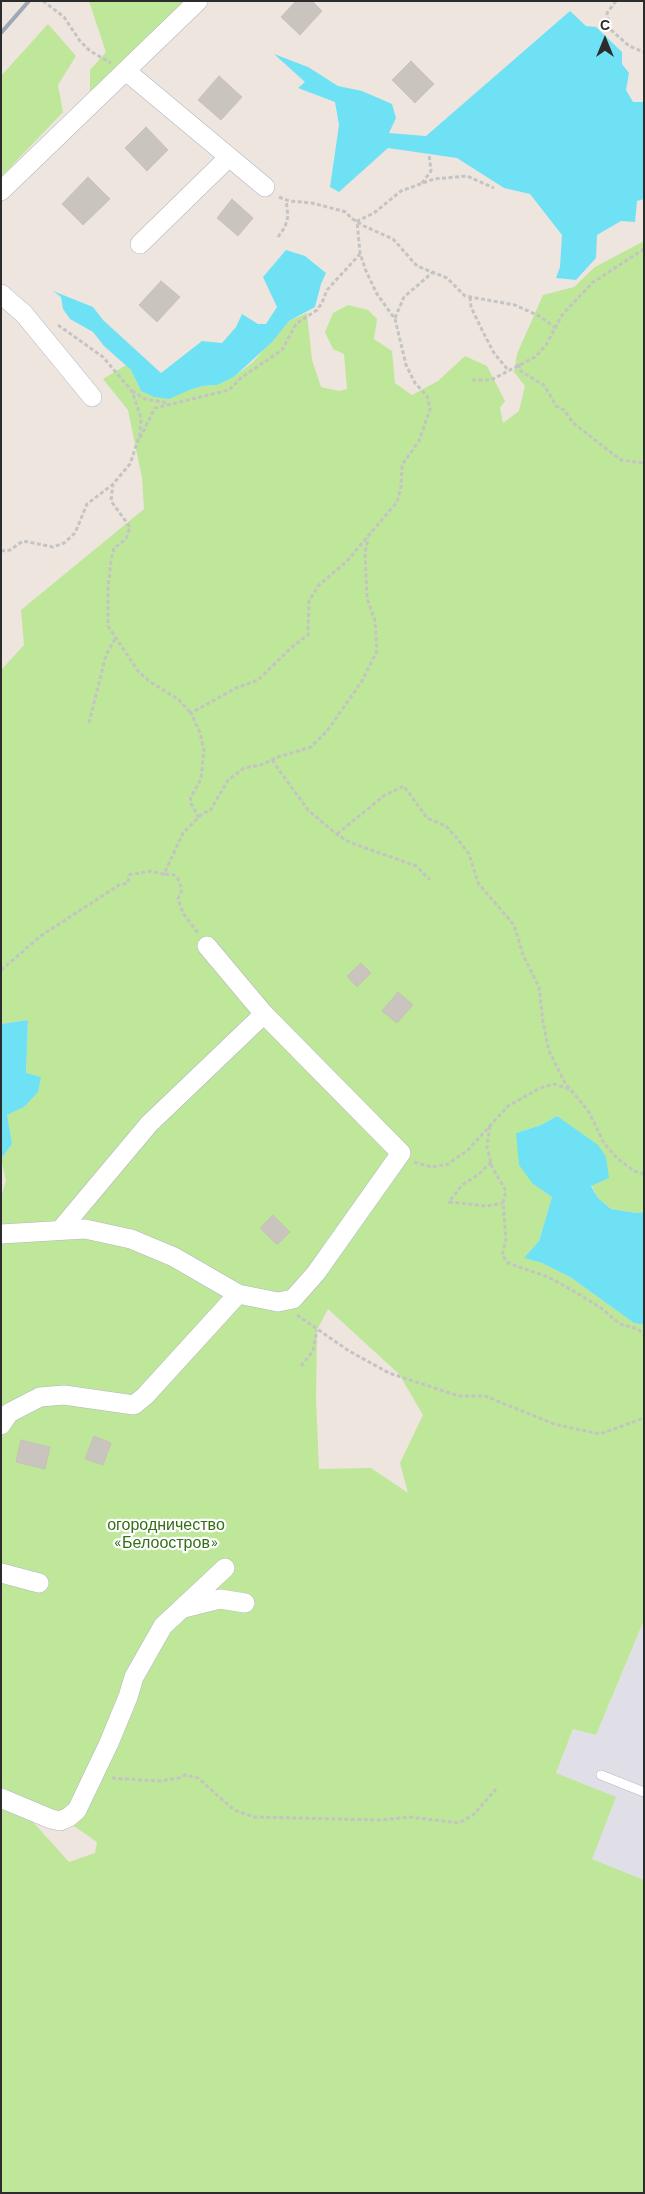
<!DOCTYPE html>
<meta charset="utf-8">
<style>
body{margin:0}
#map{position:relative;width:645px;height:2194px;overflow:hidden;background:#eee5de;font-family:Barlow,sans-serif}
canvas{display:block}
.frame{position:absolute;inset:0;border:2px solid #2c2c2c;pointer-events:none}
.north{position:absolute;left:580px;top:15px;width:50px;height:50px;-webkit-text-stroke:4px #fff;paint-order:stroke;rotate:0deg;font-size:14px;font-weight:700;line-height:20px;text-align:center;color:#2c2c2c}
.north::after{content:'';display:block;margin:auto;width:18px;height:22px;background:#2c2c2c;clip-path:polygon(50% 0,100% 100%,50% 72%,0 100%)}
</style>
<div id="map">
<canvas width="645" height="2194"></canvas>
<div class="frame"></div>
<div class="north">С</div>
</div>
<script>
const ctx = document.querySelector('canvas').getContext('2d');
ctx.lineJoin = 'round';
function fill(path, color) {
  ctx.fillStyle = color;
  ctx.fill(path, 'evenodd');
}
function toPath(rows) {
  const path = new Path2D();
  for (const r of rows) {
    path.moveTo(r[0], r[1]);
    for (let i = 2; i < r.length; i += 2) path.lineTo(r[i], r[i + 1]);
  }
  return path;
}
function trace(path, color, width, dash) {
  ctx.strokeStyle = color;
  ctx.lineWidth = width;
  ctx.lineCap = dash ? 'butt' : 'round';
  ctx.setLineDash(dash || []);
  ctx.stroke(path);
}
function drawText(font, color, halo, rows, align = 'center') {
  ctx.font = font + ' Barlow,sans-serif';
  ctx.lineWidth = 4.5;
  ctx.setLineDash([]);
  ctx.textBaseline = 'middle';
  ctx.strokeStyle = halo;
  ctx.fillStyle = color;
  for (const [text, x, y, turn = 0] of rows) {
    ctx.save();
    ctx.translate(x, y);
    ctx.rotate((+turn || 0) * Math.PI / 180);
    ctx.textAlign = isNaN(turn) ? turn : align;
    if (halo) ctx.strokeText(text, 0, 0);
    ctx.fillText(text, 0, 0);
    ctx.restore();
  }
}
const industrial = toPath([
 [644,1620,644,1880,592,1859,556,1774,573,1729,596,1735]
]);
const green = toPath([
 [89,1,187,1,90,97,90,70,106,52],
 [48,24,76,56,58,85,63,112,1,177,1,76],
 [644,241,644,1212,637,1213,611,1209,598,1198,557,1116,541,1125,516,1133,533,1184,552,1197,539,1241,525,1258,542,1263,570,1277,634,1323,644,1325,644,1620,596,1735,573,1729,556,1773,616,1797,592,1859,644,1880,644,2193,1,2193,1,1197,6,1181,1,1159,12,1144,6,1115,24,1107,41,1077,26,1074,28,1020,1,1024,1,670,24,645,21,610,144,509,142,478,128,410,103,379,126,365,131,370,141,391,187,391,202,386,217,385,234,377,253,362,289,321,307,313,312,360,321,387,339,391,347,389,344,354,333,349,325,332,333,313,348,305,368,310,377,319,374,339,392,351,395,383,412,395,438,381,465,356,487,366,505,401,500,408,503,423,519,411,525,386,514,372,517,354,543,295,574,287,595,267],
 [328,1309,399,1374,423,1415,400,1463,408,1493,371,1468,319,1469,316,1400,317,1330],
 [24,1812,71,1824,97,1842,95,1853,69,1862]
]);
const water = toPath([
 [570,11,586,26,596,27,622,52,622,64,629,73,626,90,633,102,644,102,644,199,637,201,635,222,621,221,597,235,596,258,576,280,556,278,560,267,562,235,530,194,504,188,457,158,388,148,339,192,330,187,339,125,335,102,298,88,305,82,274,54,308,67,338,86,362,91,392,104,396,118,389,133,426,136],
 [286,250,305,256,326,273,321,284,315,307,289,321,272,342,234,377,217,385,202,386,187,391,169,399,154,397,141,391,131,370,104,346,93,332,70,319,63,309,61,297,53,291,93,307,103,320,161,373,202,341,222,343,236,327,242,314,258,324,266,324,277,307,263,277],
 [28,1020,26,1073,41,1077,38,1092,24,1107,7,1115,12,1144,1,1159,1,1024],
 [557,1116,598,1145,606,1157,609,1178,591,1186,598,1198,611,1209,637,1213,644,1212,644,1325,634,1323,570,1277,542,1263,524,1258,539,1241,552,1197,533,1184,519,1165,516,1133,541,1125]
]);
const building = toPath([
 [296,1,312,1,322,11,300,35,281,17,296,1],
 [411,61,434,84,415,103,392,80,411,61],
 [219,76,242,97,221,120,198,100,219,76],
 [146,127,168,150,147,171,125,148,146,127],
 [88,177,110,199,83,225,62,204,88,177],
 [232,199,253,218,238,236,217,218,232,199],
 [161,281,180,297,157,322,139,305,161,281],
 [361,963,371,973,357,987,347,976,361,963],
 [398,992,413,1005,397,1023,382,1011,398,992],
 [273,1215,290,1232,277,1245,260,1228,273,1215],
 [94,1436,111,1443,103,1465,85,1459,94,1436],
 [21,1440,50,1447,45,1469,16,1462,21,1440]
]);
const path = toPath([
 [43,1,64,17,80,41,90,51,111,63],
 [616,1,607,13,610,29,629,46,644,52],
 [422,183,431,171,429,154],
 [279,197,289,201,312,203,346,212,351,218,364,226,393,239,417,266,447,278,465,296,515,305,539,316,556,328],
 [278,237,285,227,288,216,286,200],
 [470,297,471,307,483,332,494,353,508,370],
 [395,318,404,297,432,273],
 [58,325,103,357,132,391,141,418,140,434,130,464,113,484,111,501,130,527,126,539,114,548,111,561,108,587,108,626,138,671,149,681,179,700,191,713],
 [519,364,519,370,545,386,556,406,564,410,573,423,621,460,644,463],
 [472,380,491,380,535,357,546,345,562,315,592,283,644,249],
 [132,391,145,399,168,403],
 [140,438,155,408,229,390,242,377,282,350,296,324,317,310,322,303,327,290,360,254],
 [1,551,10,550,23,541,53,547,64,543,75,533,87,504,112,485],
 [89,723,106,655,116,637],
 [272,760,308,810,335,833,349,842,416,866,430,880],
 [199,818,190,802,191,797,201,779,204,750,200,733,191,713,236,688,258,680,293,646,308,635,309,601,318,586,347,561,397,502,401,487,402,465,419,441,430,409,427,396,415,383,406,365,395,319,377,294,366,271,360,253,357,221,374,213,401,191,434,179,467,176,494,188],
 [337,834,385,795,404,786,427,818,446,826,455,836,469,854,478,883,514,925,523,955,539,987,543,1022,549,1051,565,1083,589,1112,604,1143,617,1158,634,1171,644,1174],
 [165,874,174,875,178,879,182,889,178,899,183,913,198,933],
 [1,970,42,935,119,885,128,883,129,875,150,871,164,874,183,833,203,813,210,811,228,780,244,768,261,765,278,757,311,747,327,731,362,681,377,651,375,621,367,598,365,553,368,538],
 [490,1126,487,1147,492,1167,506,1191,503,1203,506,1240,502,1255,508,1263,548,1277,577,1293,601,1308,620,1324,638,1329,644,1335],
 [414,1162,431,1167,448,1164,468,1150,508,1106,540,1088,554,1084,571,1090],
 [491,1162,479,1174,462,1185,449,1202,487,1206,503,1203],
 [297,1315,349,1351,389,1373,459,1396,485,1396,554,1424,600,1434,644,1418],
 [301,1366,313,1351,317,1330],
 [112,1778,159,1781,179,1778,185,1775,198,1778,234,1810,254,1817,380,1820,410,1817,459,1823,473,1815,496,1789]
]);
const service = toPath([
 [601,1775,644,1792]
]);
const minor = toPath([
 [126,71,265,187],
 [1,191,198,1],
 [140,244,228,158],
 [1,294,24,314,92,397],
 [61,1229,149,1124,264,1014],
 [1,1234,85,1229,131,1239,174,1257,238,1294,278,1302,293,1299,316,1273,401,1153,264,1014,207,946],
 [1,1425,9,1413,40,1397,64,1395,134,1405,145,1396,238,1294],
 [1,1573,39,1583],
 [184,1608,220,1599,245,1603],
 [1,1798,51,1819,60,1821,69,1817,77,1810,109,1743,128,1697,134,1677,163,1626,225,1568]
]);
const rail = toPath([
 [1,33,29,1]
]);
const parkNames = [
 ["огородничество",166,1525],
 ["«Белоостров»",166,1543]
];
fill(industrial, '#e0dfe7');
fill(green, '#bee799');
fill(water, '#6ee2f4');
fill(building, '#c9c4bd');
trace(building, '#cac1b8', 1);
trace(service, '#b2b6c0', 10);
trace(minor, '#b2b6c0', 20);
trace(path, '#c4c4c4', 3, [4, 2.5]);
trace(service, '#fff', 9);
trace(minor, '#fff', 19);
trace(rail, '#a0a7b7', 4);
drawText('16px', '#356e17', '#fff', parkNames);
</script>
